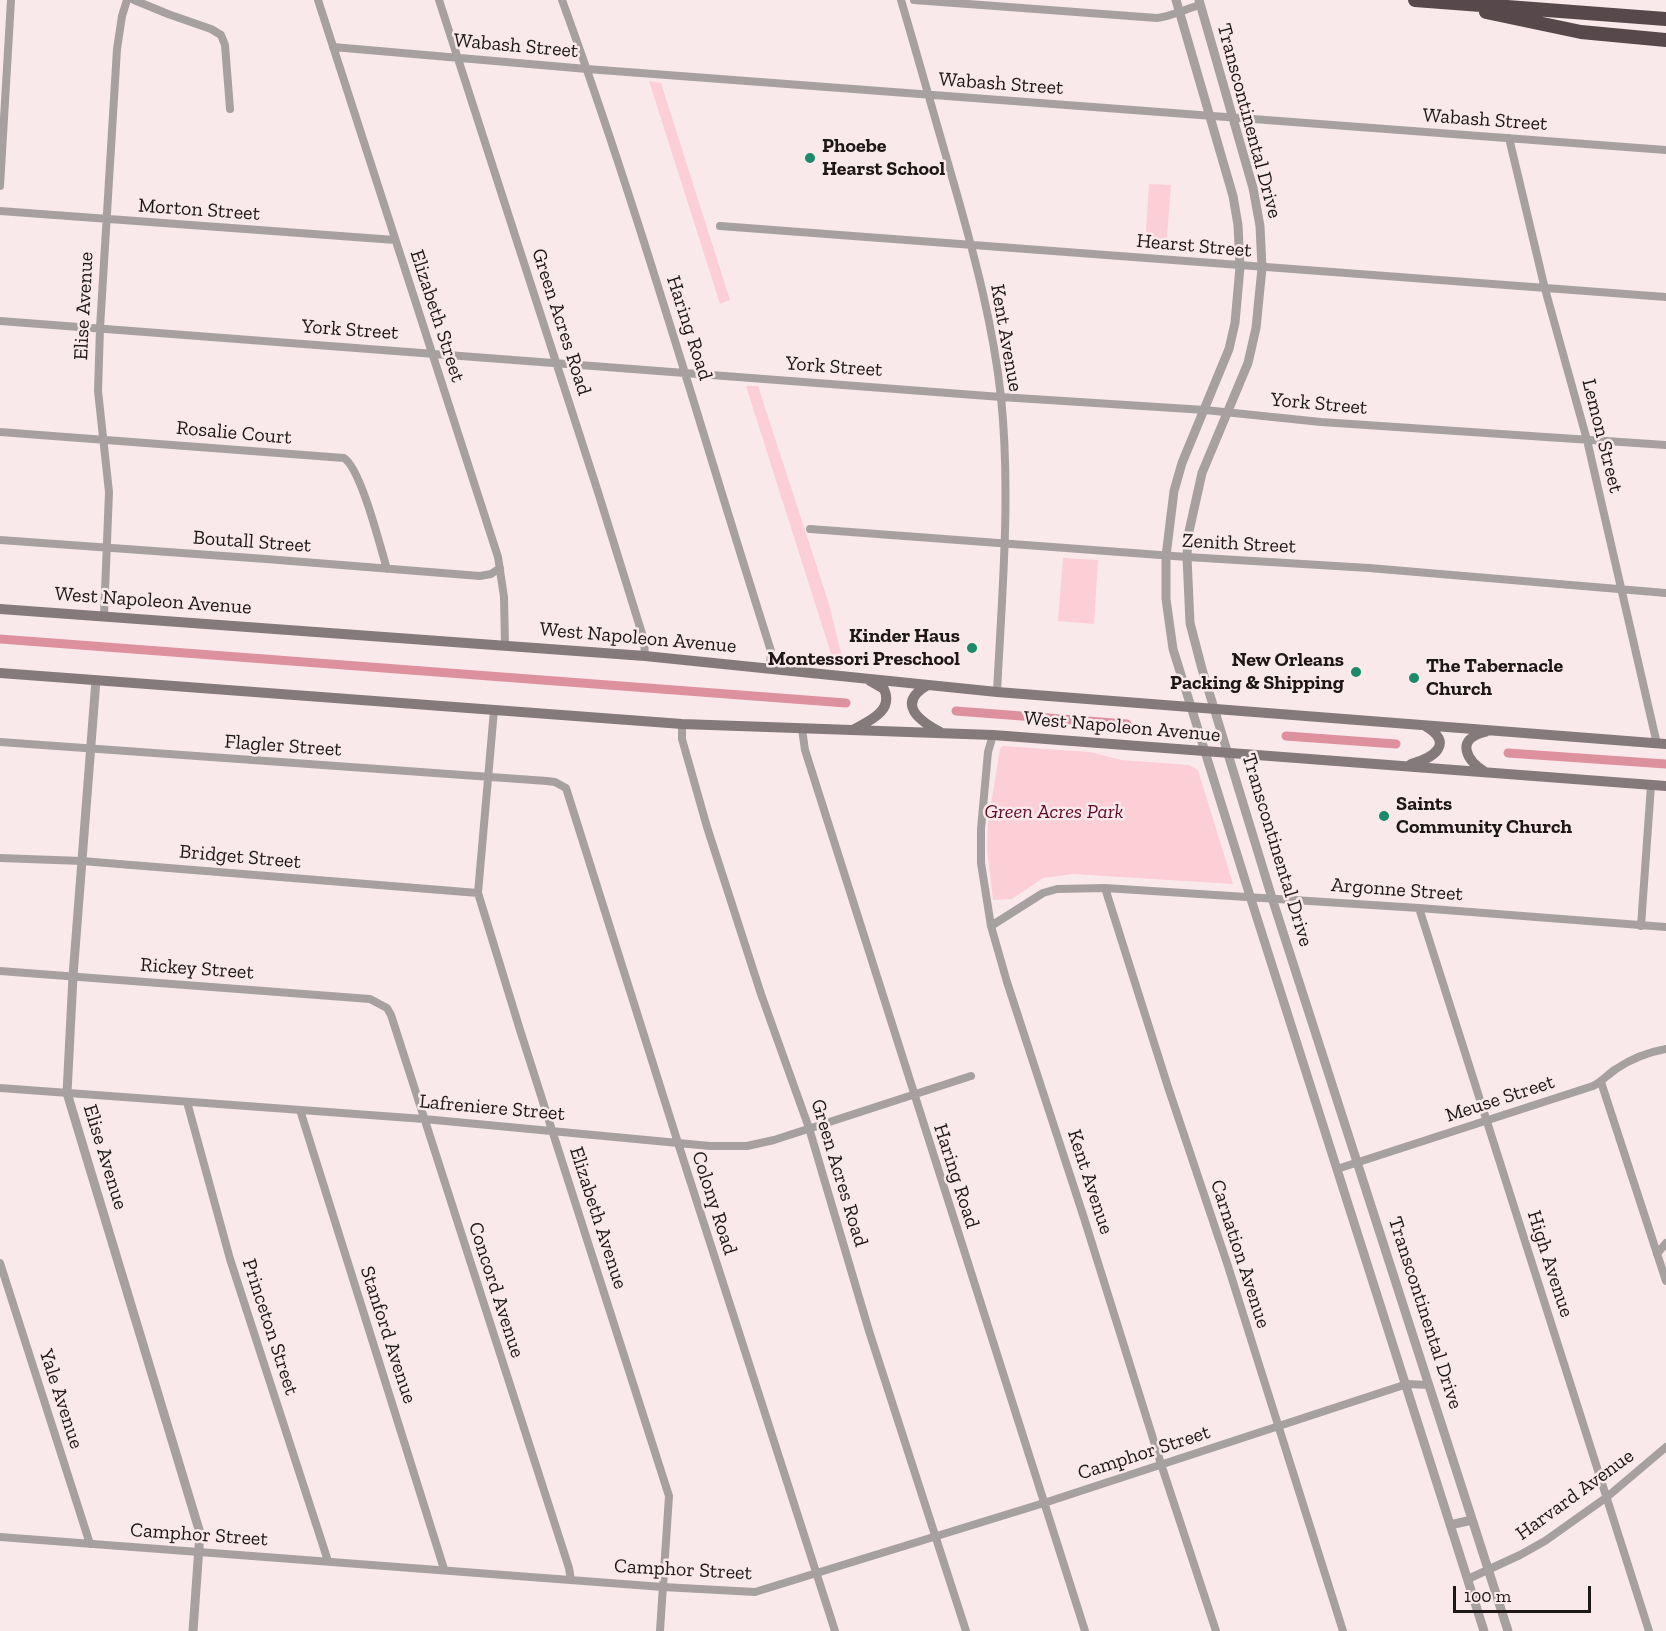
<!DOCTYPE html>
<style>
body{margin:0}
#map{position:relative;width:1666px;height:1631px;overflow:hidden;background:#fae9eb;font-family:"Zilla Slab",serif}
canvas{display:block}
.scale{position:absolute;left:1453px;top:1586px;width:138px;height:27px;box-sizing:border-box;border:3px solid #1d1718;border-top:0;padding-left:8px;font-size:18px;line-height:21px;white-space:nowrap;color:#1d1718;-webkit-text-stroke:4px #fae9eb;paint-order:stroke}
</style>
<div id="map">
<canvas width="1666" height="1631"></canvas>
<div class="scale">100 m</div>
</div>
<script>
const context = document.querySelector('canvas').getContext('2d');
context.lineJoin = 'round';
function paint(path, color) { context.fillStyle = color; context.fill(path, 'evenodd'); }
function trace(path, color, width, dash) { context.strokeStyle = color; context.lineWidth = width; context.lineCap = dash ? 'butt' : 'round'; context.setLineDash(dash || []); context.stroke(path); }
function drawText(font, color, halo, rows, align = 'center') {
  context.font = font + ' "Zilla Slab",serif'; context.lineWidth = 5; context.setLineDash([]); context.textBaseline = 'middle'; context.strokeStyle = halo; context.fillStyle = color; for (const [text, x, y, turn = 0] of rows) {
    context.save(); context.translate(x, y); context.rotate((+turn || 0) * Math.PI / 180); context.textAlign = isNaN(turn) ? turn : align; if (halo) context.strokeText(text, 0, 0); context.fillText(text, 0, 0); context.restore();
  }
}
const green = new Path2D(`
 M649,81L661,83L730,300L720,304Z
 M1149,184L1171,185L1166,248L1145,247Z
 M746,386H758L829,604L843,661L833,660Z
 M1063,558L1098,560L1094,624L1058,621Z
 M1003,746L1090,752L1121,760L1189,765L1198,770L1233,884L1073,874L1043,878L1012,899L993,900L987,848L988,822L1000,749Z`);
const canal = new Path2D(`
 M0,639L846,703
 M956,711L1127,724
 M1286,736L1396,744
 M1508,753L1666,764`);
const minor = new Path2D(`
 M134,0L168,14L211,29L221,35L225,45L230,109
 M318,0L498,557L504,597L505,645
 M439,0L598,492L644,640L645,656
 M562,0C640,214 702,434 771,651L770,669
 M901,0C919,61 936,122 954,184C974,254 993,324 1001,397C1011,495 1002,594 997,692
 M914,0L1157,18C1172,16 1185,9 1200,5
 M333,47L587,69L1666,150
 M1509,138L1545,289L1587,440L1657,744
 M0,186L11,0
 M0,211L395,240
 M720,226L1666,297
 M0,321L1001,397L1205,410L1321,422L1666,445
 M0,432L344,458C361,469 380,546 387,569
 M810,529L1187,557L1369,568L1666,593
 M0,540L266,559L480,576L491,574L500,568
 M104,616L109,492L98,391L100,328L117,49L122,16L127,0
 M494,710L478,893L520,1030L669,1496L660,1631
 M682,724V739L707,827L761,994L809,1128L869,1331L966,1631
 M802,729L805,750L1085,1631
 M993,735L988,752L981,829V863L991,926L1007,982L1084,1218L1161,1464L1216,1631
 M0,742L547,781L555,782L566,788L678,1143L835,1631
 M0,858L82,861L478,893
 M1105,888L1168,1087L1227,1263L1343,1631
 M1419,908L1649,1631
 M991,926L1043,893L1057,889L1105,888L1419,908L1666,927
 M1641,926L1651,785
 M0,971L370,999L387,1008L391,1015L569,1568L571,1580
 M1601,1082L1666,1281
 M0,1088L424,1119L710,1146H747L774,1140L971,1076
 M187,1102L230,1259L328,1561
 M300,1110L444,1569
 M1337,1169L1593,1086C1602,1082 1608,1074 1616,1069C1631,1059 1649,1052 1666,1049
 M1657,1254L1666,1243
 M0,1263L90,1544
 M0,1537L663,1587L755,1592L1044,1503L1407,1384L1429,1385
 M1468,1579L1520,1555L1545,1541L1607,1497L1666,1447`);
const tertiary = new Path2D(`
 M1176,0L1233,196L1238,225L1240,267L1235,323L1229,349L1182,463L1174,491L1166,556V599L1173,649L1250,896L1484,1631
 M1199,0L1253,188L1260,226L1262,268L1256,328L1248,363L1202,473L1188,536L1187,557L1190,623L1202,669L1272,898L1508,1631
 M96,680L73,976L67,1093L200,1533L193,1631
 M1450,1525L1472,1520`);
const secondary = new Path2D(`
 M0,609L645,656L997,692L1666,744
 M0,673L682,724L993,735L1666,786
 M928,685C896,703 918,720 940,732
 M853,730C869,721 894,711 884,689L870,681
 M1485,732C1455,739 1466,760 1485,772
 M1411,764C1434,758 1455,743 1425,726`);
const motorway = new Path2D(`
 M1415,0L1666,19
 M1486,12L1581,32L1666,40`);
const markers = [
 [810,158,6,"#198b6b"],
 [972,648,6,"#198b6b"],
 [1356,672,6,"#198b6b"],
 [1414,678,6,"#198b6b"],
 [1384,816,6,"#198b6b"]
];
const streetNames = [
 ["Wabash Street",516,46,5],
 ["Wabash Street",1001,84,4],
 ["Wabash Street",1485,120,4],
 ["Transcontinental Drive",1249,121,75],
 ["Morton Street",199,210,4],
 ["Hearst Street",1194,246,5],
 ["Elise Avenue",84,306,-87],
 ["Elizabeth Street",437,316,72],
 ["Green Acres Road",561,322,72],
 ["Haring Road",689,328,72],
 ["York Street",350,330,4],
 ["Kent Avenue",1006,338,80],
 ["York Street",834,367,4],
 ["York Street",1319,404,5],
 ["Rosalie Court",234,433,5],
 ["Lemon Street",1602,436,76],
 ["Boutall Street",252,542,4],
 ["Zenith Street",1239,544,3],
 ["West Napoleon Avenue",153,601,4],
 ["West Napoleon Avenue",638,638,5],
 ["West Napoleon Avenue",1122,727,5],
 ["Flagler Street",283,746,4],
 ["Transcontinental Drive",1277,850,73],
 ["Bridget Street",240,857,5],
 ["Argonne Street",1397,890,4],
 ["Rickey Street",197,969,4],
 ["Meuse Street",1500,1099,-18],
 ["Lafreniere Street",492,1108,5],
 ["Elise Avenue",105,1157,73],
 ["Green Acres Road",839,1173,73],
 ["Haring Road",956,1176,72],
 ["Kent Avenue",1090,1182,72],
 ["Colony Road",714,1203,72],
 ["Elizabeth Avenue",598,1218,72],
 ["Carnation Avenue",1240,1254,72],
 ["High Avenue",1550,1264,72],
 ["Concord Avenue",496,1290,72],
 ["Transcontinental Drive",1425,1313,72],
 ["Princeton Street",270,1327,72],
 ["Stanford Avenue",388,1335,72],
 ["Yale Avenue",61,1399,72],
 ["Camphor Street",1144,1453,-18],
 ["Harvard Avenue",1575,1495,-36],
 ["Camphor Street",199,1535,4],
 ["Camphor Street",683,1570,3]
];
const poiNames = [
 ["Phoebe",822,146],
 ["Hearst School",822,169],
 ["Kinder Haus",960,636,"right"],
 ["Montessori Preschool",960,659,"right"],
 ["New Orleans",1344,660,"right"],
 ["Packing & Shipping",1344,683,"right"],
 ["The Tabernacle",1426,666],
 ["Church",1426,689],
 ["Saints",1396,804],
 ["Community Church",1396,827]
];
const parkNames = [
 ["Green Acres Park",1054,812]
];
paint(green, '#fcced5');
trace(canal, '#dd919f', 9);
trace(minor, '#a7a0a1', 8);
trace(tertiary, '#a7a0a1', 9);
trace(secondary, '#847a7b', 10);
trace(motorway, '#57494b', 14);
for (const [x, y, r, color] of markers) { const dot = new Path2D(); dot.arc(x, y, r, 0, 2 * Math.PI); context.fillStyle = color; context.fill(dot); trace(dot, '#fae9eb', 2); }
drawText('20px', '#1d1718', '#fae9eb', streetNames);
drawText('bold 20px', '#1d1718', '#fae9eb', poiNames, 'left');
drawText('italic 20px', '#630628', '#fae9eb', parkNames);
</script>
